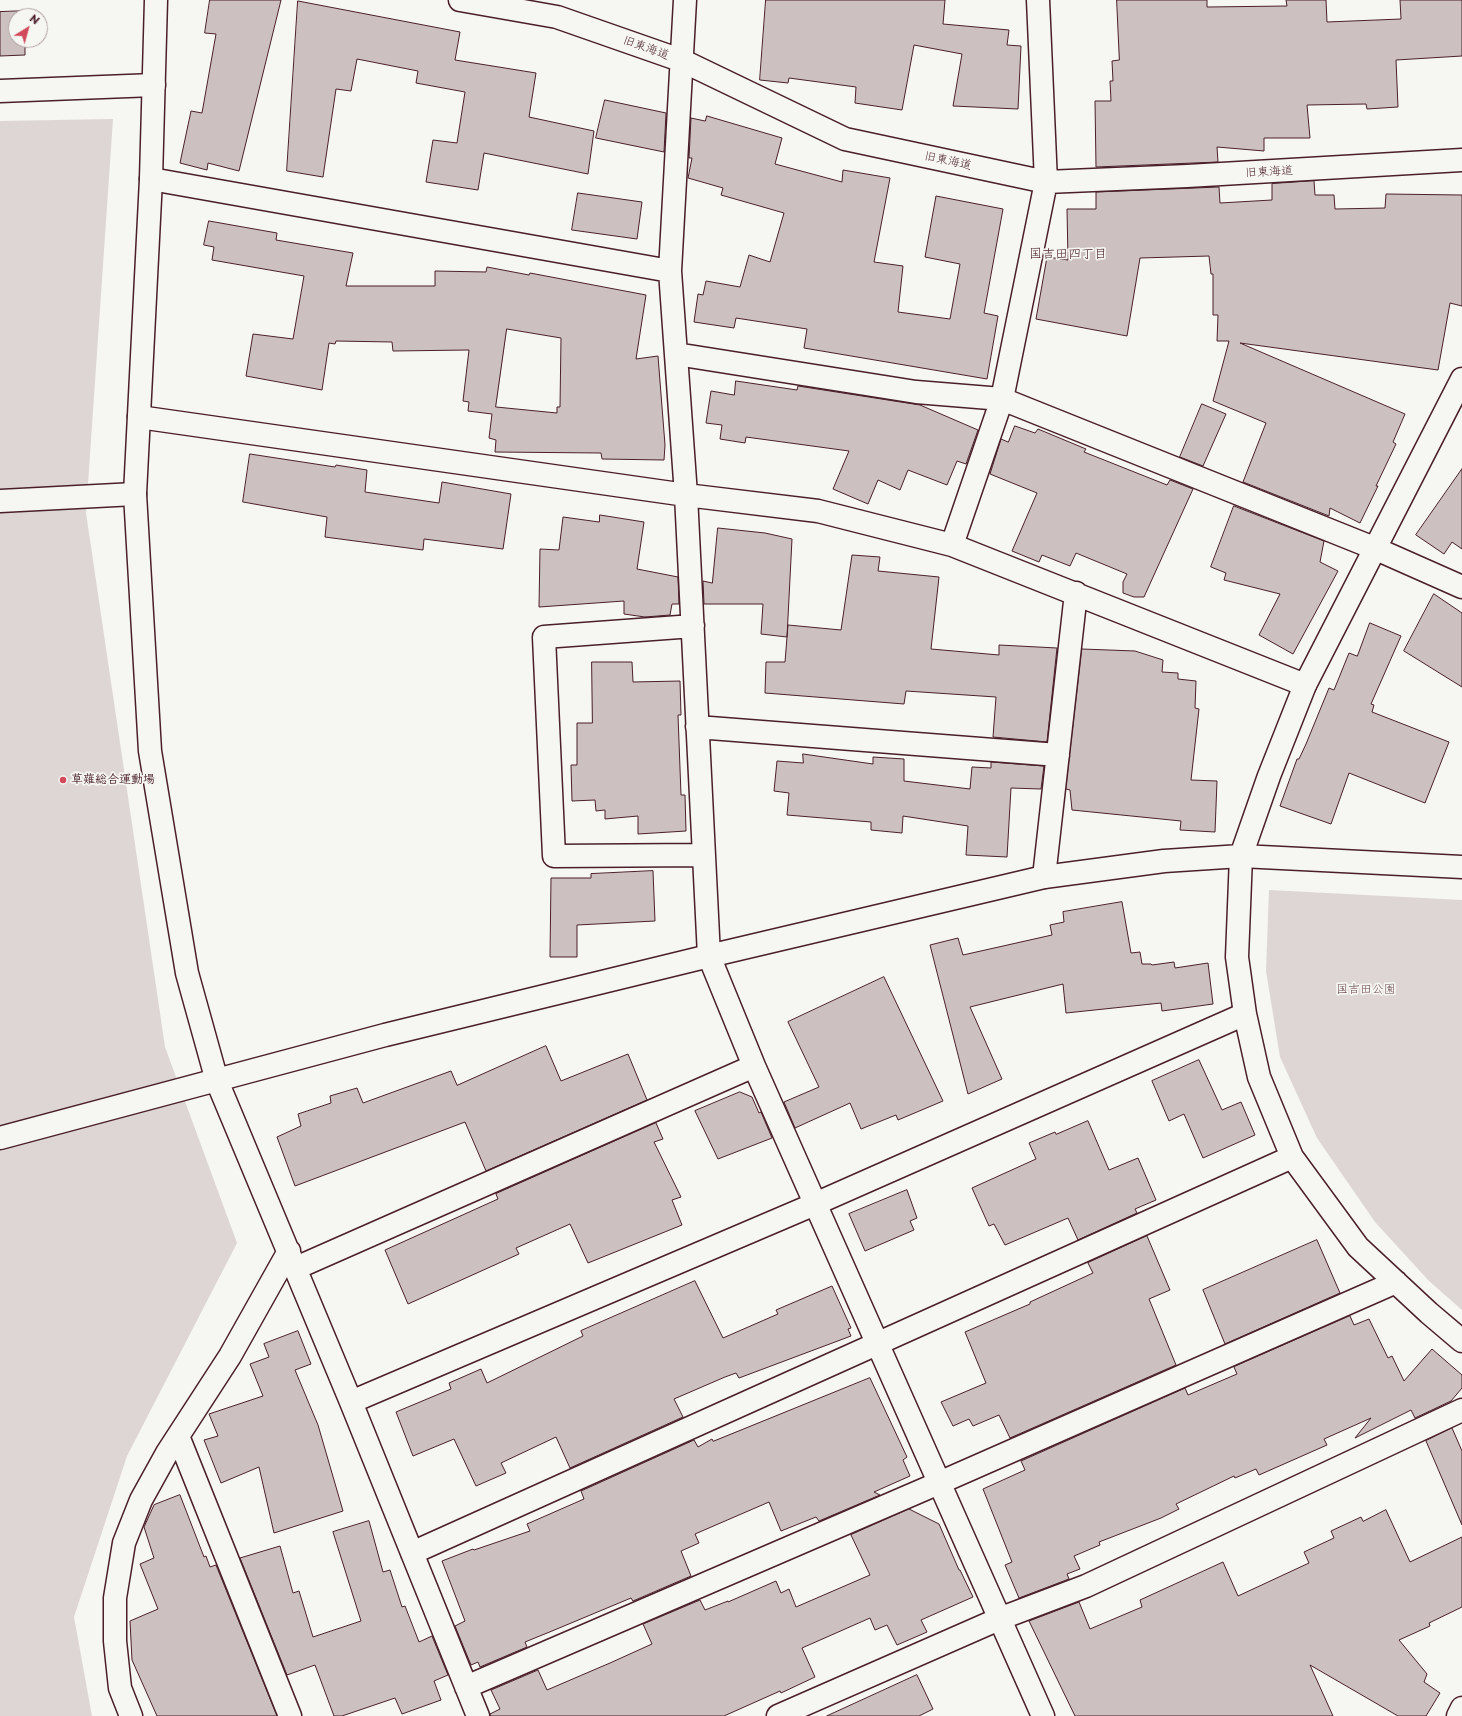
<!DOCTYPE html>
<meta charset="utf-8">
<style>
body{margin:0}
#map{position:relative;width:1462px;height:1716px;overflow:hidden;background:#f6f6f2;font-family:"Playpen Sans",sans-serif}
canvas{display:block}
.north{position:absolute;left:8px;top:8px;width:40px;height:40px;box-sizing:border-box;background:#f6f6f2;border:1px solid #b1a0a2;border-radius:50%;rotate:37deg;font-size:11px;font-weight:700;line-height:16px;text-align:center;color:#4a1f2b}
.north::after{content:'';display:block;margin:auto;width:14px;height:18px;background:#d1495b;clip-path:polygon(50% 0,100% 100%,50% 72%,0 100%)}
</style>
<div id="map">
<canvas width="1462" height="1716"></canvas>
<div class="north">N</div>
</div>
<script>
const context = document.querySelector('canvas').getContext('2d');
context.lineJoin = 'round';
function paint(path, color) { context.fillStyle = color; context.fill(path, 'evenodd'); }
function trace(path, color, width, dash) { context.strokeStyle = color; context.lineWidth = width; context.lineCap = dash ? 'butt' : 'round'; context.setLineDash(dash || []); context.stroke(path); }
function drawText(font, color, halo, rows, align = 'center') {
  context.font = font + ' "Playpen Sans","Klee One",sans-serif'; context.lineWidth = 3.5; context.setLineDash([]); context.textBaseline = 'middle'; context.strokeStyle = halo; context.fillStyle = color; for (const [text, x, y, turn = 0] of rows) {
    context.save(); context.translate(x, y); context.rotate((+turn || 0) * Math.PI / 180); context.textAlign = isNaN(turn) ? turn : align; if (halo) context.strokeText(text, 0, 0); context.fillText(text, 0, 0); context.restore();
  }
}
const green = new Path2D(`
 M113,119L86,513L165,1047L237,1243L127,1456L74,1617L92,1716H0V121Z
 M1269,890L1462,900V1310L1429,1281L1375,1222L1317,1138L1280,1057L1266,971Z`);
const building = new Path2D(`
 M210,0H281L239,171L208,163L207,170L180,163L191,111L202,113L216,34L205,33Z
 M766,0H945L943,24L1009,30L1007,45L1021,46L1018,109L953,106L962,54L914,45L902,110L855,103L856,87L789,78L788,83L760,80Z
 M1117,0H1207V7L1287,6L1286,0H1326L1327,22L1401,19L1400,0H1462V56L1396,60L1398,107L1367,109L1366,104L1307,105L1310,138H1264V151L1217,147L1218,162L1096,167L1095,101H1111L1110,81H1113L1112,61L1119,60Z
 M298,1L460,32L455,60L536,73L529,117L594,131L588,174L484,153L478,190L426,182L433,140L457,143L465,92L416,83L418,71L357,59L351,91L336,89L323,177L287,171Z
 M26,11V16H16V40H25V55L0,56V12Z
 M605,100L666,113L664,152L596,138Z
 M707,116L782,138L775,164L842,182L843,170L890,178L874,262L903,266L898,312L950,319L960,264L925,257L936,196L1003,209L984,313L998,316L987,379L804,348L807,329L736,318L734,328L694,322L698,294L703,295L706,281L740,287L749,255L770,262L784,213L721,195L723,188L688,178L692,158H689L691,118L705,121Z
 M1314,181L1315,195H1334L1335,209L1385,208L1386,194L1462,195V306L1450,303L1438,370L1240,343L1405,414L1393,442L1396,444L1376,486H1378L1360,523L1330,508L1329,516L1243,482L1266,423L1213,401L1229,341H1217L1218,315H1213V274H1211L1209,256L1140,258L1127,336L1036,319L1047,257L1068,260L1067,209H1096V192L1219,187L1220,203L1272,200V184Z
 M578,193L642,202L637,239L572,230Z
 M209,221L277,233L276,240L353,253L346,286H435V271L486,272L487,267L529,275L530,273L646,295L636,359L658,356L665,445L664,460L602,459L601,453L495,452L496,440L489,438L492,414L468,411L469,402L463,401L469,350L393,351L392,342L336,341L335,344L329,343L322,390L246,376L253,334L293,339L304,276L212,260L214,247L204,245ZM507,329L561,338L560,407H557V413L496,407Z
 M736,381L797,390L798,386L920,405L978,430L966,464L957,461L947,485L908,470L900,490L878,480L868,504L833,489L849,451L746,437L745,443L720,439L722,425L706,423L711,391L734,395Z
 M1202,404L1226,414L1203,466L1180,457Z
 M1015,426L1035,433L1038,429L1086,449L1084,452L1167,485L1170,480L1193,489L1144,597H1134L1123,593V582L1127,574L1076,553L1070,566L1042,555L1039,562L1012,551L1037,493L990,474L1001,439L1008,442Z
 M250,454L335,467L336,465L367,470L365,492L439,503L442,482L511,494L503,549L424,539L423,550L325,537L327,517L243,502Z
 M1462,469V549L1452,542L1444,554L1416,535Z
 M1234,506L1324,541L1320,562L1338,571L1293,654L1259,635L1280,594L1224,580L1226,573L1211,567Z
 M600,515L644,522L637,569L678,577L679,604H672L670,615L645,617L624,614V601L539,607L540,549L559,550L563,517L599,522Z
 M718,528L765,533L792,539L787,637L788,625L841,630L852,555L880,557L878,571L939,577L931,649L999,655V645L1057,648L1047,742L993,737L996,697L906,691L904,704L765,693L766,662H785L787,637L761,634L763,604H704L703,581L712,583Z
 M1434,594L1462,613V687L1404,651Z
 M1370,623L1401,636L1371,704L1374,705L1372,712L1449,742L1425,803L1349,773L1331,824L1280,806L1297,759H1299L1306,744L1329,688L1334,690L1349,653L1357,656Z
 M1082,649L1135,651L1163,660L1162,672L1178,673V679L1196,681L1195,708L1199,709L1191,780L1217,781L1215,832L1180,830L1181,821L1072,810L1070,790L1066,789Z
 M592,662H632L633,682L680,681L681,715H678L681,795H685L686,831L638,834V816L605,819V810L596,811L595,800L572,801L571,765H577V723H592Z
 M803,754L873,764V757L904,759V781L970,789L972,767L991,768V762L1044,766L1041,789L1011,788L1007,857L966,855L968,826L903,816L902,833L871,830V822L787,815L789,793L774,791L777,761L803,763Z
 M653,871L655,921L577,925V957H550L551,878H591V874Z
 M1122,902L1131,953L1140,952L1142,964H1151L1152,965L1174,962L1175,968L1208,963L1213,1004L1162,1011L1161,1003L1066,1013L1063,984L970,1007L1002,1079L968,1094L930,945L958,938L963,955L1052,935L1050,925L1064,922L1063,912Z
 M884,977L943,1101L898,1120L896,1115L861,1129L850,1103L795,1128L784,1102L819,1087L788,1022Z
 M546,1046L561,1081L628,1054L647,1100L486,1171L465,1122L295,1186L277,1137L301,1126L298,1114L331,1103L330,1096L357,1088L363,1103L451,1071L457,1085Z
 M1199,1060L1222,1110L1241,1102L1255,1135L1203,1158L1184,1114L1169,1121L1152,1081Z
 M740,1092L752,1097L759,1113L761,1112L772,1138L718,1159L695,1111Z
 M1088,1121L1109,1170L1138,1158L1156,1200L1135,1209L1137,1213L1078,1240L1068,1218L1005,1245L994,1224L989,1226L972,1188L1036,1159L1029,1143L1055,1132L1056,1134Z
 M656,1123L663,1139L654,1142L681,1197L672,1200L682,1225L588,1263L570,1224L516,1248L519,1254L408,1304L385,1250L498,1199L496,1194Z
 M907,1190L917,1218L910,1221L914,1230L865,1251L849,1214Z
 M1147,1236L1170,1290L1149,1299L1176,1365L1010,1438L999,1415L973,1426L969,1419L953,1426L941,1402L986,1383L965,1332L1030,1304V1302L1093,1273L1088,1263Z
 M1317,1240L1340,1293L1225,1344L1203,1290Z
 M695,1281L723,1338L778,1314L776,1310L832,1286L851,1328L848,1329L851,1336L739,1378L736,1373L725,1377L674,1399L683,1417L570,1468L556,1437L501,1463L506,1473L476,1486L454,1439L413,1456L396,1412L451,1389L449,1383L481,1369L487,1383L583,1336L581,1331Z
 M1350,1316L1354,1325L1369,1319L1388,1358L1392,1356L1404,1381L1432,1349L1462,1375V1388L1451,1401L1415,1418L1411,1410L1355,1438L1371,1418L1324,1439L1327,1445L1259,1475L1256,1469L1235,1478L1234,1476L1176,1504L1179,1509L1161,1518L1099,1542L1100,1545L1074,1556L1080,1569L1067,1574L1069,1579L1019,1598L1005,1565L1012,1562L983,1489L1025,1470L1021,1461L1185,1388L1188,1395L1237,1374L1234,1367Z
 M298,1331L311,1364L295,1370L318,1425L343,1511L274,1533L259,1467L221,1483L204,1440L218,1436L209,1414L263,1396L250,1364L269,1357L264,1344Z
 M870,1378L907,1457L903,1460L910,1476L874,1492L880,1495L819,1521L816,1517L781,1531L769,1502L695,1534L699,1543L681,1551L691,1576L633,1601L631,1598L552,1631L525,1642L527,1647L480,1667L478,1662L471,1665L455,1626L465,1621L442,1561L473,1549L474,1550L530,1531L527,1524L584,1499L581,1491L694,1440L698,1447L712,1439L713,1441Z
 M1452,1428L1462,1451V1525L1426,1441Z
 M180,1495L204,1557L206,1556L210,1567L216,1565L277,1716H157L132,1660L130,1621L158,1609L140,1564L154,1558L144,1527L154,1505Z
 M909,1509L939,1524L959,1570H960L973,1597L921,1620L927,1632L897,1645L887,1625L875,1630L870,1618L802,1648L815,1677L781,1693L780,1691L724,1716H490V1714L500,1709L491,1690L538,1670L547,1690L610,1663L652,1644L643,1624L700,1600L705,1610L728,1601V1602L776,1581L781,1593L789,1589L796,1607L870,1575L851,1535Z
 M1386,1510L1410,1562L1462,1537V1607L1429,1623L1430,1626L1399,1640L1427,1674L1424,1682L1440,1693L1426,1716H1398L1310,1665L1333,1716H1075L1029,1621L1079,1602L1090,1629L1142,1607L1140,1600L1223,1562L1238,1596L1309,1563L1304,1552L1334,1538L1331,1531L1361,1517L1363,1521Z
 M369,1521L383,1572L390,1570L402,1607L405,1606L419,1642L432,1636L448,1675L434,1681L441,1700L402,1714L395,1698L342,1716H334L315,1665L287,1675L240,1558L280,1546L293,1593L299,1591L313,1637L361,1621L333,1532Z
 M917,1675L933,1709L919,1716H827Z`);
const pedestrian = new Path2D(`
 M0,501L135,494`);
const minor = new Path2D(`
 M460,0L557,17L683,61L845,139L1046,182L1187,176L1462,160
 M685,0L670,271L686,495L709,956L754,1066L1043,1716
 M0,91L154,85
 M151,179L670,271
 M676,354L916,392L1002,399L1374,548L1462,587
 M139,417L686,495L818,511L952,545L1305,685
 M952,545L1002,399L1046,182L1038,0
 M693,626L544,637L554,856L704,855
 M697,727L1058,755
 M1241,856L1237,957L1245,1014L1259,1077L1292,1157L1358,1247L1429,1313L1462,1341
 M1044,877L1076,593
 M217,1081L351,1402L478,1716
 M296,1268L754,1066
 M351,1402L815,1204L1245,1014
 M178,1436L290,1716
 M412,1553L1292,1157
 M466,1687L939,1483L1396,1282
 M131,1716L120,1688L115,1641V1598L124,1543L141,1500L167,1453L230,1356L289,1251
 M778,1716L999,1619L1086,1586L1462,1410
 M1458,1716L1462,1708`);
const tertiary = new Path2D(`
 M156,0L151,179L135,494L150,751L187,973L217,1081
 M1241,856L1269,776L1305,685L1462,379
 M0,1138L385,1035L709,956L1044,877L1164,861L1241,856L1462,867`);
const markers = [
 [63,780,4,"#d1495b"]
];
const streetNames = [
 ["旧東海道",646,48,20],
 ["旧東海道",948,161,12],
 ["旧東海道",1269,172,-3]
];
const poiNames = [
 ["草薙総合運動場",71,780]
];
const parkNames = [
 ["国吉田公園",1366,990]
];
const neighbourhoodNames = [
 ["国吉田四丁目",1068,254]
];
paint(green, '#ddd6d5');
paint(building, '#ccc1c0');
trace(building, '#4a1f2b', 1);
trace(pedestrian, '#4a1f2b', 25);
trace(minor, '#4a1f2b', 25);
trace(tertiary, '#4a1f2b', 25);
trace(pedestrian, '#f6f6f2', 22);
trace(minor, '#f6f6f2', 22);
trace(tertiary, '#f6f6f2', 22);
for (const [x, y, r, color] of markers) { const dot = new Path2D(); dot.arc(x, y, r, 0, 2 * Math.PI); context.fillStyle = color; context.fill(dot); trace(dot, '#f6f6f2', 1.5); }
drawText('12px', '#4a1f2b', '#f6f6f2', streetNames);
drawText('bold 12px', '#4a1f2b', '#f6f6f2', poiNames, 'left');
drawText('12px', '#6f4d56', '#f6f6f2', parkNames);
drawText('13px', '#4a1f2b', '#f6f6f2', neighbourhoodNames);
</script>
